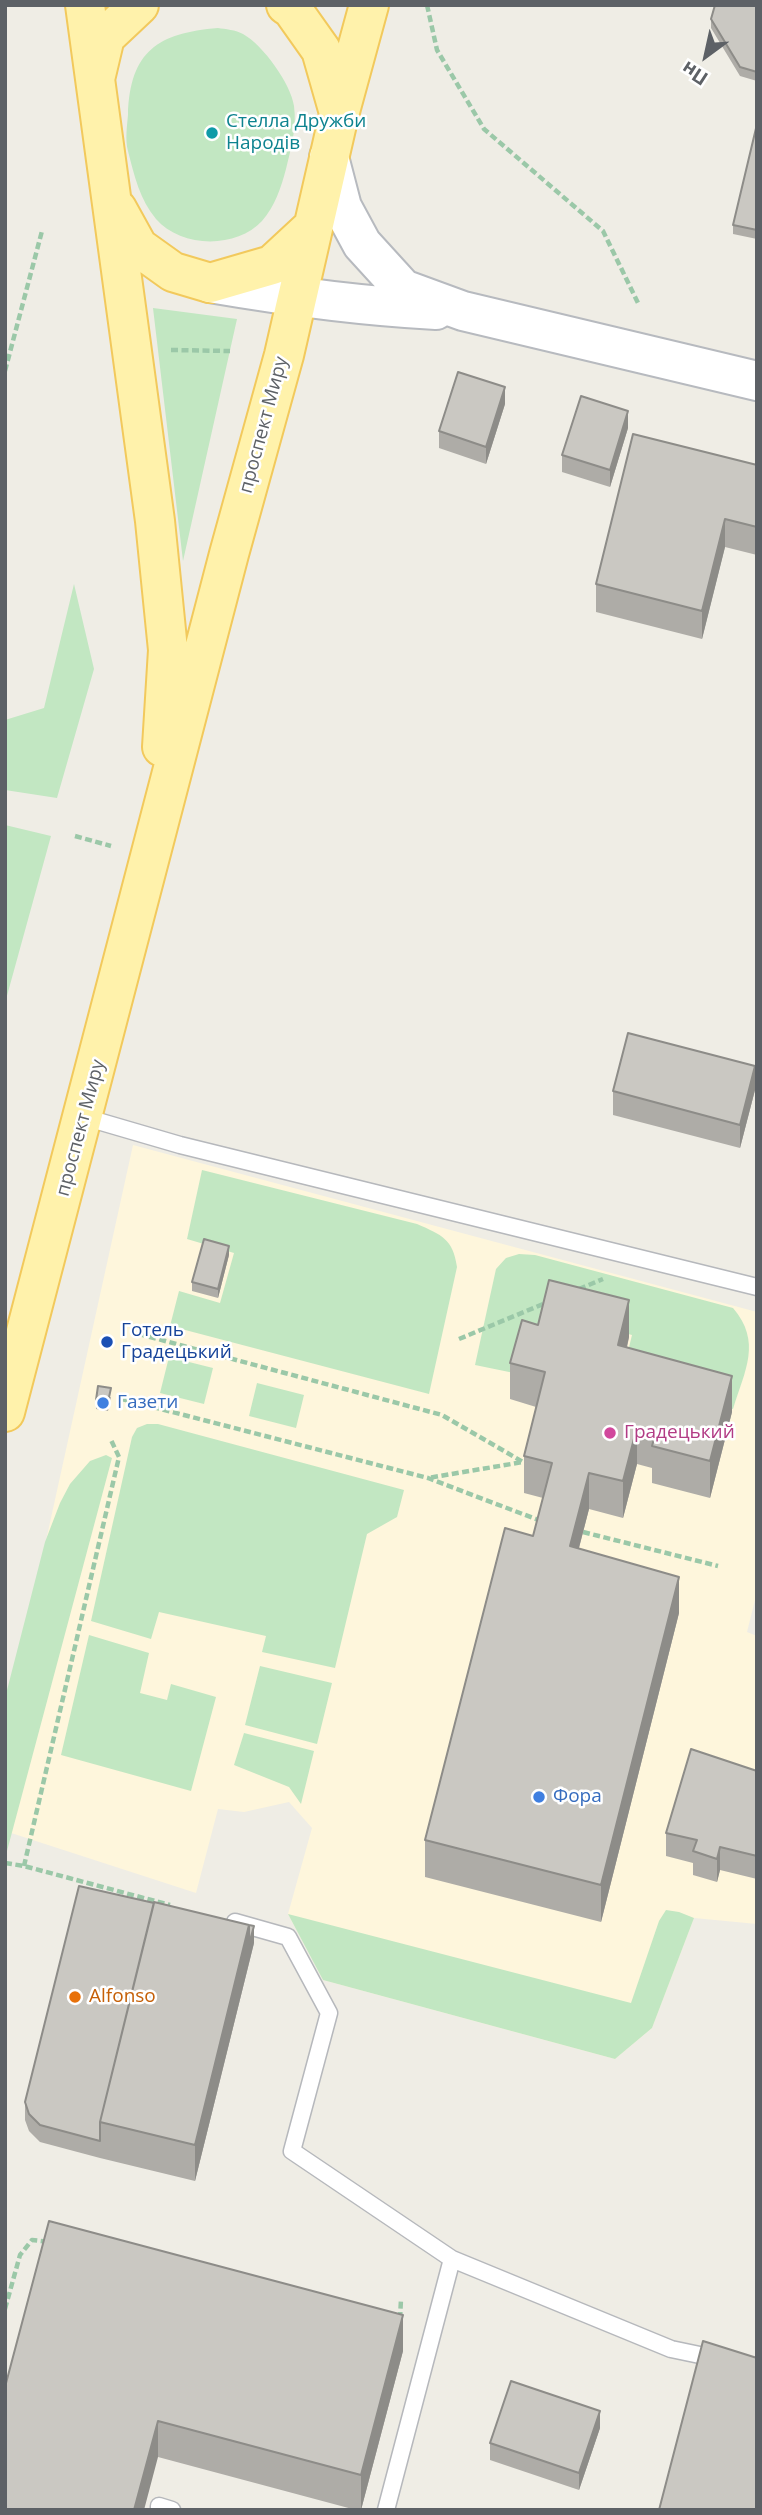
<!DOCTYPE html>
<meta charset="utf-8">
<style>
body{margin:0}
#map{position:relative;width:762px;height:2515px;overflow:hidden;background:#efede5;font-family:"Open Sans",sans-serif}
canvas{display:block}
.frame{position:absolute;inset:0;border:7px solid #5d6166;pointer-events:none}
.north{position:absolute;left:671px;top:21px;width:70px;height:70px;-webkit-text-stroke:5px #fff;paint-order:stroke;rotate:213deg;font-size:19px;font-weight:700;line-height:28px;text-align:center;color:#5d6166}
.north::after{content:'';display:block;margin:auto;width:24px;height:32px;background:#5d6166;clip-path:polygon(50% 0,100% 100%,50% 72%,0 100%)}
</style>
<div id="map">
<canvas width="762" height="2515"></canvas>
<div class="frame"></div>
<div class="north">Пн</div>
</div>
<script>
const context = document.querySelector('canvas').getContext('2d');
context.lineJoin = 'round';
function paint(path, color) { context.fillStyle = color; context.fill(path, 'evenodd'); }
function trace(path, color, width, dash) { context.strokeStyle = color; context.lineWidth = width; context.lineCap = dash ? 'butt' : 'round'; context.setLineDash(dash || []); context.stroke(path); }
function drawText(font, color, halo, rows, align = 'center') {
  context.font = font + ' "Open Sans",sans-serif'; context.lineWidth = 5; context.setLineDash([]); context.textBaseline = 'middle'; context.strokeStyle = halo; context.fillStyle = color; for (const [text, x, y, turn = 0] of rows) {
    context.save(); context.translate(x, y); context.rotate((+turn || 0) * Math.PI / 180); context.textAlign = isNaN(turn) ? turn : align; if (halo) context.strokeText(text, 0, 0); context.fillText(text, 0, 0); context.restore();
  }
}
const commercial = new Path2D(`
 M133,1145L757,1312V1592L747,1632L757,1636V1924L694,1918L652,2028L615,2059L323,1980L288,1914L312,1828L289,1802L244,1812L218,1809L196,1893L5,1831V1727Z`);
const green = new Path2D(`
 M218,28C225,29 236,30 243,34C263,45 291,84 294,106C297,128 291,148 286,169C281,188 275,206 262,221C236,249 181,248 156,219C140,200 134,175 128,151C125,140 127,126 128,115C130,51 158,33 218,28Z
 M153,308L237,319L183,561Z
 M74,584L94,669L57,798L5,790V720L44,708Z
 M5,825L51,836L5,1003Z
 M202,1170L417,1224C442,1235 453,1239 457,1267L429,1394L170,1326L179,1291L220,1303L234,1253L187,1239Z
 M519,1254L535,1255L733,1308C762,1342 745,1370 733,1409L621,1380L632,1335L548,1313L514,1373L475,1365L496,1269L506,1258Z
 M169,1357L213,1368L204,1404L160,1393Z
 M257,1383L304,1395L296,1428L249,1416Z
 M147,1424H158L404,1490L397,1517L367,1534L335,1668L262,1652L266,1636L159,1612L151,1639L91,1621L132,1437L137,1428Z
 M106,1455L112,1458L7,1851H5V1698L45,1542L60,1503L70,1484L90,1461Z
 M89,1635L149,1653L140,1693L167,1700L171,1684L216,1697L191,1791L61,1755Z
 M260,1666L332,1683L317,1744L245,1725Z
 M244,1733L314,1751L301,1804L289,1787L234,1765Z
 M666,1910L679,1912L694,1918L652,2028L615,2059L323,1980L288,1914L631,2003L659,1921Z`);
const path = new Path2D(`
 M427,5L437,50L484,129L603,231L639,305
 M171,350L230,351
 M5,371L42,231
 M75,836L111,846
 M579,1289L603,1279
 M139,1334L442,1415L523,1462L428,1478
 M459,1339L548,1302
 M122,1399L428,1478L541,1521
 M583,1532L718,1566
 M5,1863L24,1866L170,1905
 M24,1866L119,1457L111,1440
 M5,2309L20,2255L32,2240L50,2242
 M400,2319L401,2299`);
const service = new Path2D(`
 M84,1117L180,1145L757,1287
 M235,1922L288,1937L329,2013L292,2151L452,2259L671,2349L757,2367
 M159,2510V2506L172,2510
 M386,2510L452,2259`);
const secondary = new Path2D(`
 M329,157L342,207L362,244L403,289L463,311L757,381
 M210,283C286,296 360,306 436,310`);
const primary = new Path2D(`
 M85,5L155,521L168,650L162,747
 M286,5L292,9L321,50L339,113
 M96,75L105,37L139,5
 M117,209L138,247L173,272L210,283L272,265L313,227
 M5,1412L229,554L284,355L339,115L369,5`);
const wall = new Path2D(`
 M757,5V81L740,76L711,28V19Z
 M757,124V239L733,234V225Z
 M505,404L486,464L439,448V431Z
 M628,428L610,487L562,472V455Z
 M757,465V555L725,547L702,639L596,612V584Z
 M755,1090L740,1148L613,1115V1091Z
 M229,1255L218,1298L192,1291V1282Z
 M538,1325L629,1337L627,1348L732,1412L710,1498L652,1483V1468L637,1464L623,1518L589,1509L579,1548L679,1613L601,1922L425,1877V1840L533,1536L543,1498L524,1493V1456L536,1407L510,1399V1363Z
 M111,1397L108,1411L96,1409V1400Z
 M757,1771V1879L720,1870L717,1882L693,1875V1863L666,1856V1833Z
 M254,1943L195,2181L100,2158L40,2142L29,2131L25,2120V2102Z
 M403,2351L361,2510H356L158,2457L5,2387Z
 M600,2428L579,2490L490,2460V2443Z`);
const shadedWall = new Path2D(`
 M505,387V404L486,464V447Z
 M628,411V428L610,487V470Z
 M725,519V547L702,639V611Z
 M755,1066V1090L740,1148V1125Z
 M229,1246V1255L218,1298V1289Z
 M629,1300V1337L618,1382V1345Z
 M732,1376V1412L710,1498V1461Z
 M637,1427V1464L623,1518V1481Z
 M589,1473V1509L570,1582V1546Z
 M679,1577V1613L601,1922V1885Z
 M720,1847V1870L717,1882V1859Z
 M249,1925V1944L254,1926V1943L195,2181V2145Z
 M403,2315V2351L361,2510V2475Z
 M600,2411V2428L579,2490V2473Z
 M158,2421V2457L144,2510H134Z`);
const building = new Path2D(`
 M715,5H757V72L740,67L711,19Z
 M757,124V230L733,225Z
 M458,372L505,387L486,447L439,431Z
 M581,396L628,411L610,470L562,455Z
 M633,434L757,465V527L725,519L702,611L596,584Z
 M628,1033L755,1066L740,1125L613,1091Z
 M204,1239L229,1246L218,1289L192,1282Z
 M549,1280L629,1300L618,1345L732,1376L710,1461L652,1446L656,1432L637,1427L623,1481L589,1473L570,1546L679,1577L601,1885L425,1840L505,1528L533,1536L552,1463L524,1456L545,1372L510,1363L522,1320L538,1325Z
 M98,1386L111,1388L108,1402L96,1400Z
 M691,1749L757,1771V1856L720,1847L717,1859L693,1851L697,1840L666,1833Z
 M79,1886L154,1903L100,2122V2141L40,2125L29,2114L25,2102Z
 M154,1902L249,1925L195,2145L100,2122Z
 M249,1925L254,1926L249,1944Z
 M49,2221L403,2315L361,2475L158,2421L134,2510H5V2387Z
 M703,2341L757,2358V2510H659Z
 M511,2381L600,2411L579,2473L490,2443Z`);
const markers = [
 [212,133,7,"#0f9aa8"],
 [107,1342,7,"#1a4fb4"],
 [103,1403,7,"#3f7fe0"],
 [610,1433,7,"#d1479c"],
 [539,1797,7,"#3f7fe0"],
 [75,1997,7,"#e8710a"]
];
const cultureNames = [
 ["Стелла Дружби",226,122],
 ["Народiв",226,144]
];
const streetNames = [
 ["проспект Миру",264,425,-75],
 ["проспект Миру",81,1128,-75]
];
const transitNames = [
 ["Готель",121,1331],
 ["Градецький",121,1353]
];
const shopNames = [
 ["Газети",117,1403],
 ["Фора",553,1797]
];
const hotelNames = [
 ["Градецький",624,1433]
];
const foodNames = [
 ["Alfonso",89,1997]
];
paint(commercial, '#fef6dc');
paint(green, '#c2e7c2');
trace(service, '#b6b8bc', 19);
trace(secondary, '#b7babf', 42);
trace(primary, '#f2c95c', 42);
trace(path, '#9bc8a8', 4.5, [7, 3.5]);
trace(service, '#fff', 16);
trace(secondary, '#fff', 38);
trace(primary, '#fff2ab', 38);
paint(wall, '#aeaca7');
paint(shadedWall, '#8d8c88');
paint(building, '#cac8c2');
trace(building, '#8d8c88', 2);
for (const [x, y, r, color] of markers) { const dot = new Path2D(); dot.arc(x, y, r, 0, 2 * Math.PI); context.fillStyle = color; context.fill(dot); trace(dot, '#fff', 2.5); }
drawText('19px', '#0d838f', '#fff', cultureNames, 'left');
drawText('19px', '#5d6166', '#fff', streetNames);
drawText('19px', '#164399', '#fff', transitNames, 'left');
drawText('19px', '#366cbe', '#fff', shopNames, 'left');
drawText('19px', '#b23c85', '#fff', hotelNames, 'left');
drawText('19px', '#c56008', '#fff', foodNames, 'left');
</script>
